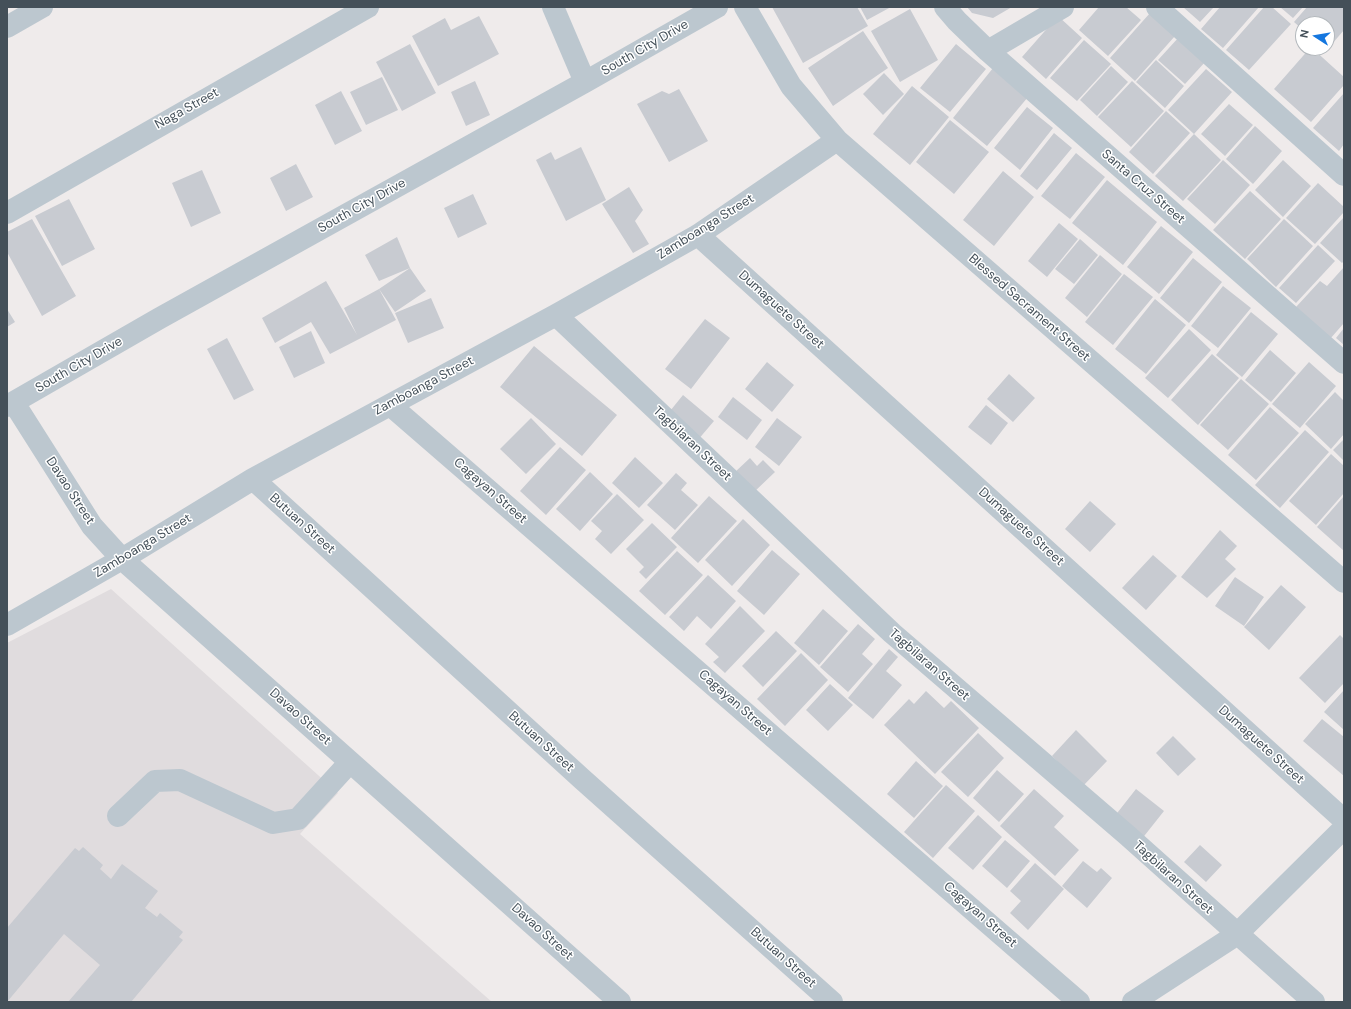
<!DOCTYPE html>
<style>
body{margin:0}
#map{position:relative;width:1351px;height:1009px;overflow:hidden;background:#efebeb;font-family:"DM Sans",sans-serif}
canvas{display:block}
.frame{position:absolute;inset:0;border:8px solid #445059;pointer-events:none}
.north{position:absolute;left:1295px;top:16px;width:40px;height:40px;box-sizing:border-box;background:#fff;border:1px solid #b4b9bd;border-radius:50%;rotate:282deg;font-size:11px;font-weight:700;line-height:16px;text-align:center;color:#445059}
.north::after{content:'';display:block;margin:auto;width:14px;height:18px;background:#1577df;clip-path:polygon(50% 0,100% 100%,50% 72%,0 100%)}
</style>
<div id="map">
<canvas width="1351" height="1009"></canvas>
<div class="frame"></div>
<div class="north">N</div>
</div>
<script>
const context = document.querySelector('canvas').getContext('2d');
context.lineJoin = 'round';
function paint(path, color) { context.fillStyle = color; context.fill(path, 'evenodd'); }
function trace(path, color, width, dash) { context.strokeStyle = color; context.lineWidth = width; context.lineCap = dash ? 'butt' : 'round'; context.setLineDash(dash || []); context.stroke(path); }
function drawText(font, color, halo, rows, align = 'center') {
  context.font = font + ' "DM Sans",sans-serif'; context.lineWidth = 3; context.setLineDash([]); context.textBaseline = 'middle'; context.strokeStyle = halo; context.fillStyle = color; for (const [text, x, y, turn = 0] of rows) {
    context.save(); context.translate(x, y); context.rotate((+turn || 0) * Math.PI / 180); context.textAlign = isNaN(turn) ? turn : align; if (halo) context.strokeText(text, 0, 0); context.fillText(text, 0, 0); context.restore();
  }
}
const education = new Path2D(`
 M111,589L338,793L300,834L492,1002H7V643Z`);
const building = new Path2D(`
 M772,7H857L868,26L803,63Z
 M860,7H891L867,20Z
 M967,7H1012L993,18L972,13Z
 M1099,7H1126L1141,20L1108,56L1079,30Z
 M1183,7H1214L1200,22Z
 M1220,7H1259L1223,48L1201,29Z
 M1264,7H1272L1291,24L1249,70L1226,50Z
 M1280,7H1303L1293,18Z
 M1307,7H1344V30L1326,51L1323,48H1327V24H1303V30L1294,22Z
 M910,9L938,60L900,82L871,31Z
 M1150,13L1175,36L1135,81L1110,58Z
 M479,16L499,54L438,86L412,36L445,18L451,30Z
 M1058,16L1082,38L1046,79L1022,57Z
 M863,31L888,68L833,106L808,68Z
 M1179,37L1206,61L1185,84L1158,60Z
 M1084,40L1111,64L1077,101L1050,78Z
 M410,44L436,93L402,111L376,62Z
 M956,44L986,69L950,112L920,88Z
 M1310,48H1312L1344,77V85L1311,122L1274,89Z
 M1156,60L1184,86L1165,108L1136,82Z
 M1111,66L1128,82L1097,116L1080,100Z
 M993,68L1028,97L987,146L953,118Z
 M1206,69L1232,92L1194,134L1168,110Z
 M884,73L904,94L883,115L863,94Z
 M382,77L398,110L366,125L350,92Z
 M475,81L490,115L466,126L451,92Z
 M1132,81L1164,111L1131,147L1098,117Z
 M912,86L949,117L910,165L873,134Z
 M679,89L708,141L669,162L637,104L662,91L669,94Z
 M341,91L362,131L335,145L315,105Z
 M1344,93V144L1339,151L1313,128Z
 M1229,104L1253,125L1225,156L1201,134Z
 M1027,107L1053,128L1020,170L994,148Z
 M1166,111L1190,133L1153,174L1129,152Z
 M950,120L989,152L954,194L916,162Z
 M1255,126L1282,151L1253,184L1226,159Z
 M1054,133L1072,148L1037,190L1020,176Z
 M1194,134L1221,160L1183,201L1155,176Z
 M581,147L606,200L566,221L536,160L551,152L555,160Z
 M1076,153L1105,177L1070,219L1041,196Z
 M1223,160L1250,185L1215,224L1187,199Z
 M1283,160L1311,186L1283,217L1255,190Z
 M296,164L313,197L286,211L270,178Z
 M202,170L221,213L191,227L172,183Z
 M1003,171L1034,197L994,246L963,220Z
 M1107,180L1157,222L1123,265L1072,223Z
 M1318,183L1344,207V212L1315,244L1286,218Z
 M629,187L643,210L635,221L649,244L633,253L602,204Z
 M1250,191L1281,219L1245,259L1213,230Z
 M473,194L487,224L458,238L444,208Z
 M69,199L95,249L62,266L35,216Z
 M1344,217V261L1342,263L1320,243Z
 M32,219L76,296L42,316L7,252V232Z
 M1284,219L1313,246L1276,287L1247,259Z
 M1059,223L1078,239L1047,277L1028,261Z
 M1161,226L1193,252L1159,294L1127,267Z
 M397,237L410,268L426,291L395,312L379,289L396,320L330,354L311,322L275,343L262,318L326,281L357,335L344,308L379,289L410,268L379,281L365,255Z
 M1080,239L1098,255L1074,284L1055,269Z
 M1318,245L1335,261L1296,303L1279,288Z
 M1100,255L1122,274L1087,317L1065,298Z
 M1193,258L1222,282L1189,323L1160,298Z
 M1344,267V323L1330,339L1296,307L1320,281L1327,286Z
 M1124,274L1153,297L1113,345L1085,322Z
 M1223,286L1251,308L1218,348L1191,326Z
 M431,298L444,328L408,343L395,313Z
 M1155,299L1186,325L1146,374L1115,349Z
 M7,309L15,322L7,327Z
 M1251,312L1278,334L1242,377L1216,355Z
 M705,319L730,338L691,389L665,369Z
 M1344,328V345L1336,338Z
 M1189,329L1211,350L1168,398L1145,378Z
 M311,331L325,363L294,378L279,347Z
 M227,338L254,390L234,400L207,349Z
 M534,346L617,415L582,456L500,387Z
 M1270,350L1296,373L1271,402L1245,380Z
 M1212,354L1239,378L1198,425L1171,400Z
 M767,362L794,385L772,412L745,389Z
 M1309,362L1336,386L1300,428L1272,404Z
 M1009,374L1035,398L1013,422L987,399Z
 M1241,379L1269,404L1228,450L1200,425Z
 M1335,392L1344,401V434L1331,449L1305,424Z
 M683,395L714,421L697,441L666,416Z
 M733,397L762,420L747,440L718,417Z
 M986,405L1008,423L991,445L968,427Z
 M1270,407L1299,433L1256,480L1228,455Z
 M531,418L556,444L526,474L500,449Z
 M777,418L802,437L779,466L755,447Z
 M1305,430L1329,452L1280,508L1255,485Z
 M1344,439V461L1333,450Z
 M560,447L586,470L546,515L520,491Z
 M1331,454L1344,466V493L1316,525L1289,501Z
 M635,457L663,483L639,508L612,483Z
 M750,458L757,466L763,460L775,472L753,493L734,473Z
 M590,472L613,494L580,531L556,509Z
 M676,473L687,483L681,490L698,505L675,530L647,505Z
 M617,494L644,520L611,554L595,539L602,531L591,521Z
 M709,496L737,521L698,563L671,538Z
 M1344,496V551L1317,527Z
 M1090,501L1116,524L1090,552L1065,529Z
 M743,519L770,545L732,586L705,560Z
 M652,523L677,547L646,579L639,572L644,567L626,549Z
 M1220,530L1237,546L1225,559L1236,569L1207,598L1181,577Z
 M772,550L800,574L764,615L737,591Z
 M677,551L703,575L665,615L639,591Z
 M1153,555L1177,576L1146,610L1122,588Z
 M708,575L736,601L711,629L697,616L684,631L669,617Z
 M1235,577L1264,597L1244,626L1215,606Z
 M1281,585L1306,607L1269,650L1244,627Z
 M740,606L765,631L725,673L713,662L719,657L705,644Z
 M823,609L848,631L819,665L794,643Z
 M858,624L875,639L862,654L873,664L848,692L820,667Z
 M776,631L797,651L763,687L742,666Z
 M1340,635L1344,639V683L1325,703L1299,678Z
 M889,649L898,657L886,671L902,685L873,719L848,698Z
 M801,653L828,680L785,726L757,699Z
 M830,684L853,705L828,731L806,710Z
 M1344,690V730L1324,712Z
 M926,691L944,708L951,701L979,728L935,774L884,725L909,699L914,704Z
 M1322,719L1344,737V776L1303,741Z
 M1076,730L1107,761L1083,786L1052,756Z
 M978,733L1004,758L968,797L941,772Z
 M1173,736L1196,759L1178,776L1156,753Z
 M916,761L943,786L914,818L887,794Z
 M997,770L1024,794L999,822L973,798Z
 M946,785L975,811L933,858L904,832Z
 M1034,789L1064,816L1054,827L1079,850L1055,876L1000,826Z
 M1136,789L1164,811L1141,840L1114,817Z
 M978,815L1002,837L973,870L948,848Z
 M1005,840L1030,861L1007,888L982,866Z
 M1200,845L1222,865L1206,882L1184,862Z
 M83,847L103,865L100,869L111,879L122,864L158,891L145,908L157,917L160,913L183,932L179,937L183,940L131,1002H68L100,965L64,934L7,1002V928L75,848L79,851Z
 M1083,861L1097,872L1101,868L1112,878L1087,908L1062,886Z
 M1035,863L1064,889L1028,930L1010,913L1021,901L1010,891Z`);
const minor = new Path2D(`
 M553,7L585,82
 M745,7L791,86L837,140L1344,582
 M945,7L957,21L988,51L1344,363
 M1157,7L1344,175
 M7,27L42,7
 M988,51L1063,7
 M7,213L368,7
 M698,235L1344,820
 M556,315L892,633L1127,835L1314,1002
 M14,403L92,526L122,559L620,1002
 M390,405L1079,1002
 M7,406L160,318L585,82L717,7
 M253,479L582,779L832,1002
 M7,625L122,559L253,479L556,315L698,235L837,140
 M118,816L155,781L180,780L273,823L298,819L350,762
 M1133,1002L1236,935L1344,828`);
const streetNames = [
 ["South City Drive",645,48,-30],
 ["Naga Street",187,109,-29],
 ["Santa Cruz Street",1143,187,41],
 ["South City Drive",362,206,-29],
 ["Zamboanga Street",706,227,-32],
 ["Blessed Sacrament Street",1029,308,41],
 ["Dumaguete Street",781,310,42],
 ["South City Drive",79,365,-30],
 ["Zamboanga Street",424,386,-28],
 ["Tagbilaran Street",692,444,43],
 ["Davao Street",70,491,57],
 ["Cagayan Street",490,491,41],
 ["Butuan Street",302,524,42],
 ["Dumaguete Street",1021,527,42],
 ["Zamboanga Street",143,546,-31],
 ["Tagbilaran Street",929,665,41],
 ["Cagayan Street",735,703,41],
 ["Davao Street",300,717,42],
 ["Butuan Street",541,742,42],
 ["Dumaguete Street",1261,745,42],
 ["Tagbilaran Street",1173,878,42],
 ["Cagayan Street",980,915,41],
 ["Davao Street",542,932,42],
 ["Butuan Street",783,958,42]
];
paint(education, '#e0dcde');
paint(building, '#c8cbd1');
trace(minor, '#bcc7cf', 22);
drawText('13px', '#445059', '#fff', streetNames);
</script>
